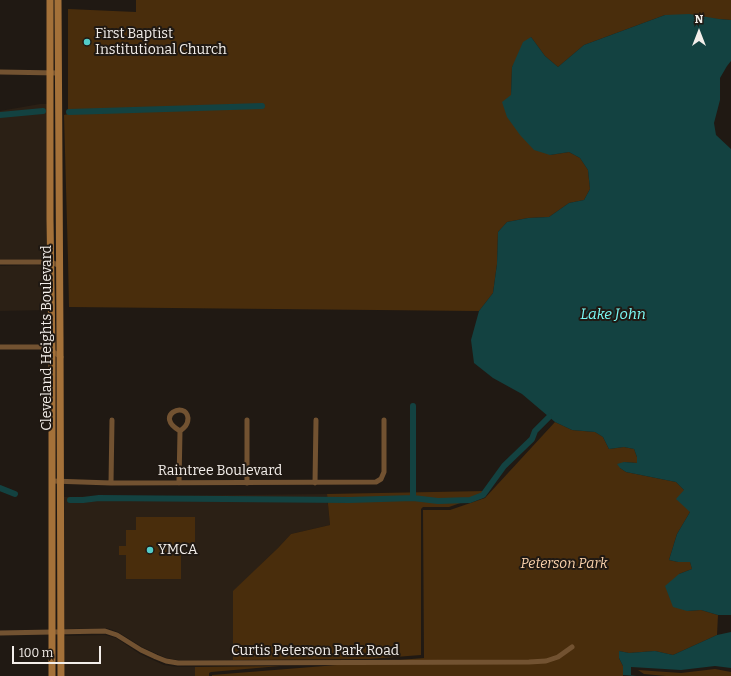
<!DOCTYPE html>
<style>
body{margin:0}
#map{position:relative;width:731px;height:676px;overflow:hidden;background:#201913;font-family:Bitter,serif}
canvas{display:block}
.north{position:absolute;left:679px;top:12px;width:40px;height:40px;-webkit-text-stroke:3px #201913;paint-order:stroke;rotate:0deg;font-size:11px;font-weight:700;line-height:16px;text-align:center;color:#f3eeea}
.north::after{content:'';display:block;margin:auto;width:14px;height:18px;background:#f3eeea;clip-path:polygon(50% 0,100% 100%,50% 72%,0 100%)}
.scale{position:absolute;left:12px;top:646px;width:89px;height:18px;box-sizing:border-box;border:2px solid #f3eeea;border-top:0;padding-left:5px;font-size:12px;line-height:14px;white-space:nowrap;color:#f3eeea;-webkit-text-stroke:3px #201913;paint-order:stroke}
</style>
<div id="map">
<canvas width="731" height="676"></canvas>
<div class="north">N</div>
<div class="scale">100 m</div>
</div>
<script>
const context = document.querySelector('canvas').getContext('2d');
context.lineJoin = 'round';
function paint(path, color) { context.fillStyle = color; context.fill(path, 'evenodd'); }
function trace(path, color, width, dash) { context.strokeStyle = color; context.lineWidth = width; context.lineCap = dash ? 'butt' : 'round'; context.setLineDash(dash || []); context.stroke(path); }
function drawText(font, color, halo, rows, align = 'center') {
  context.font = font + ' Bitter,serif'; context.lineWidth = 4; context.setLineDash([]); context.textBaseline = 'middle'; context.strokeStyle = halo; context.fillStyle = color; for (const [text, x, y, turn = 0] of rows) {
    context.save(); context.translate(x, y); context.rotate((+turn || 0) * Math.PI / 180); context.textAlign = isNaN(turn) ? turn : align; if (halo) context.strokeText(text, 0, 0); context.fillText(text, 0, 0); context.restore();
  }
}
const built = new Path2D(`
 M40,104H47L48,259H0V111Z
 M34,265L48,266L49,310L0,311V266Z
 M327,494L330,525L291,534L278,548L234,591L233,660H178L166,658L142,647L118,632L113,630L106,628L65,629L64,497Z
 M105,635L116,638L140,654L164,665L178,667H195V676H65V636Z`);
const green = new Path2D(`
 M136,0H731V20L665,15L584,45L558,67L545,56L531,37L512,67L511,95L550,155L569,152L580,158L588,170L590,189L584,200L569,203L549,217L528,218L507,222L498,232L497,264L493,293L479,311L69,307L68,259L64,115L68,114V9L136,12Z
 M555,422L572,430L595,432L603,437L609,449L624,447L634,449L637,457V463L624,462L620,468L626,472L676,482L684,490L690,512L677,534L669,560L678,562H690L692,569L679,574L687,611L701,610L718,615L717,635L673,655L655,651L629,653L619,651V658L623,666V676H212V675L424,658L423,510H450L485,498Z
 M486,491V492L483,495L449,507H423L421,509V655L369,659L233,660V591L278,548L291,534L330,525L327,494Z
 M136,517H195V543L181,544V579H126V555H119V546H126V530H136Z
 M280,666L211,672L209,673V676H195V667Z
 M715,669L731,672V676H666L644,674L638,670L681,673Z`);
const water = new Path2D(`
 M689,14L719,19L731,20V61L727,66L720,78V100L714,123L716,135L731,149V615H718L701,610L687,611L673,607L665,586L679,574L692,569L690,562H678L669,560L677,534L690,512L676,499L684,490L676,482L626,472L620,468L617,464L624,462L637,463V457L634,449L624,447L609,449L603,437L595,432L572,430L555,422L522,394L493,378L474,363L471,340L479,311L493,293L497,264L498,232L507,222L528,218L549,217L569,203L584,200L590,189L588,170L580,158L569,152L550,155L534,150L520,135L507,117L502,102L511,95L512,67L523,42L531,37L545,56L558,67L584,45L665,15Z
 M731,632V668L715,666L681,670L631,667V675L637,676L623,675V666L619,658V651L629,653L655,651L673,655L717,635Z`);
const canal = new Path2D(`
 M69,112L262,106
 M0,115L43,111
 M413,406V498
 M0,488L15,494
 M70,500H83L99,498L349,500L413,498L438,501L470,500L483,495L504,466L532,439L535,431L549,417`);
const street = new Path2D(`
 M0,72L58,73
 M0,262H51L60,266
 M0,347H46L61,357
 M52,481L111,483L376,482L381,479L384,472V420
 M111,483L112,420
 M179,483L180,431C184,428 188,425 188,418C186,400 153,416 180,431
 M247,483V420
 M315,483L316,420
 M0,633L105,631L117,635L141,650L156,657L166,661L178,663L529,662L546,661L558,657L572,647`);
const secondary = new Path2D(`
 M50,0V219L52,351V676
 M58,0L60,337L61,676`);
const markers = [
 [87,42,4,"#53cdc9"],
 [150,550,4,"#53cdc9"]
];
const poiNames = [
 ["First Baptist",95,34],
 ["Institutional Church",95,50],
 ["YMCA",158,550]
];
const streetNames = [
 ["Cleveland Heights Boulevard",47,338,-90],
 ["Raintree Boulevard",220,471],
 ["Curtis Peterson Park Road",315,651]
];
const parkNames = [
 ["Peterson Park",564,564]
];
const waterNames = [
 ["Lake John",613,315]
];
paint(built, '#2b2015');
paint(green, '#492d0c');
paint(water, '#134241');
trace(canal, '#134241', 6);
trace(street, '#725231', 5);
trace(secondary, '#a47139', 7);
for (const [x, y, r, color] of markers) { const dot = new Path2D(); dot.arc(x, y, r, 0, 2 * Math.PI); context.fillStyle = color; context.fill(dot); trace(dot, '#201913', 1.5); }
drawText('14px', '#f3eeea', '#201913', poiNames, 'left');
drawText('14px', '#f3eeea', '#201913', streetNames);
drawText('italic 14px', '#f8d0aa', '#201913', parkNames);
drawText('italic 15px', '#7af7f3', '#201913', waterNames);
</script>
